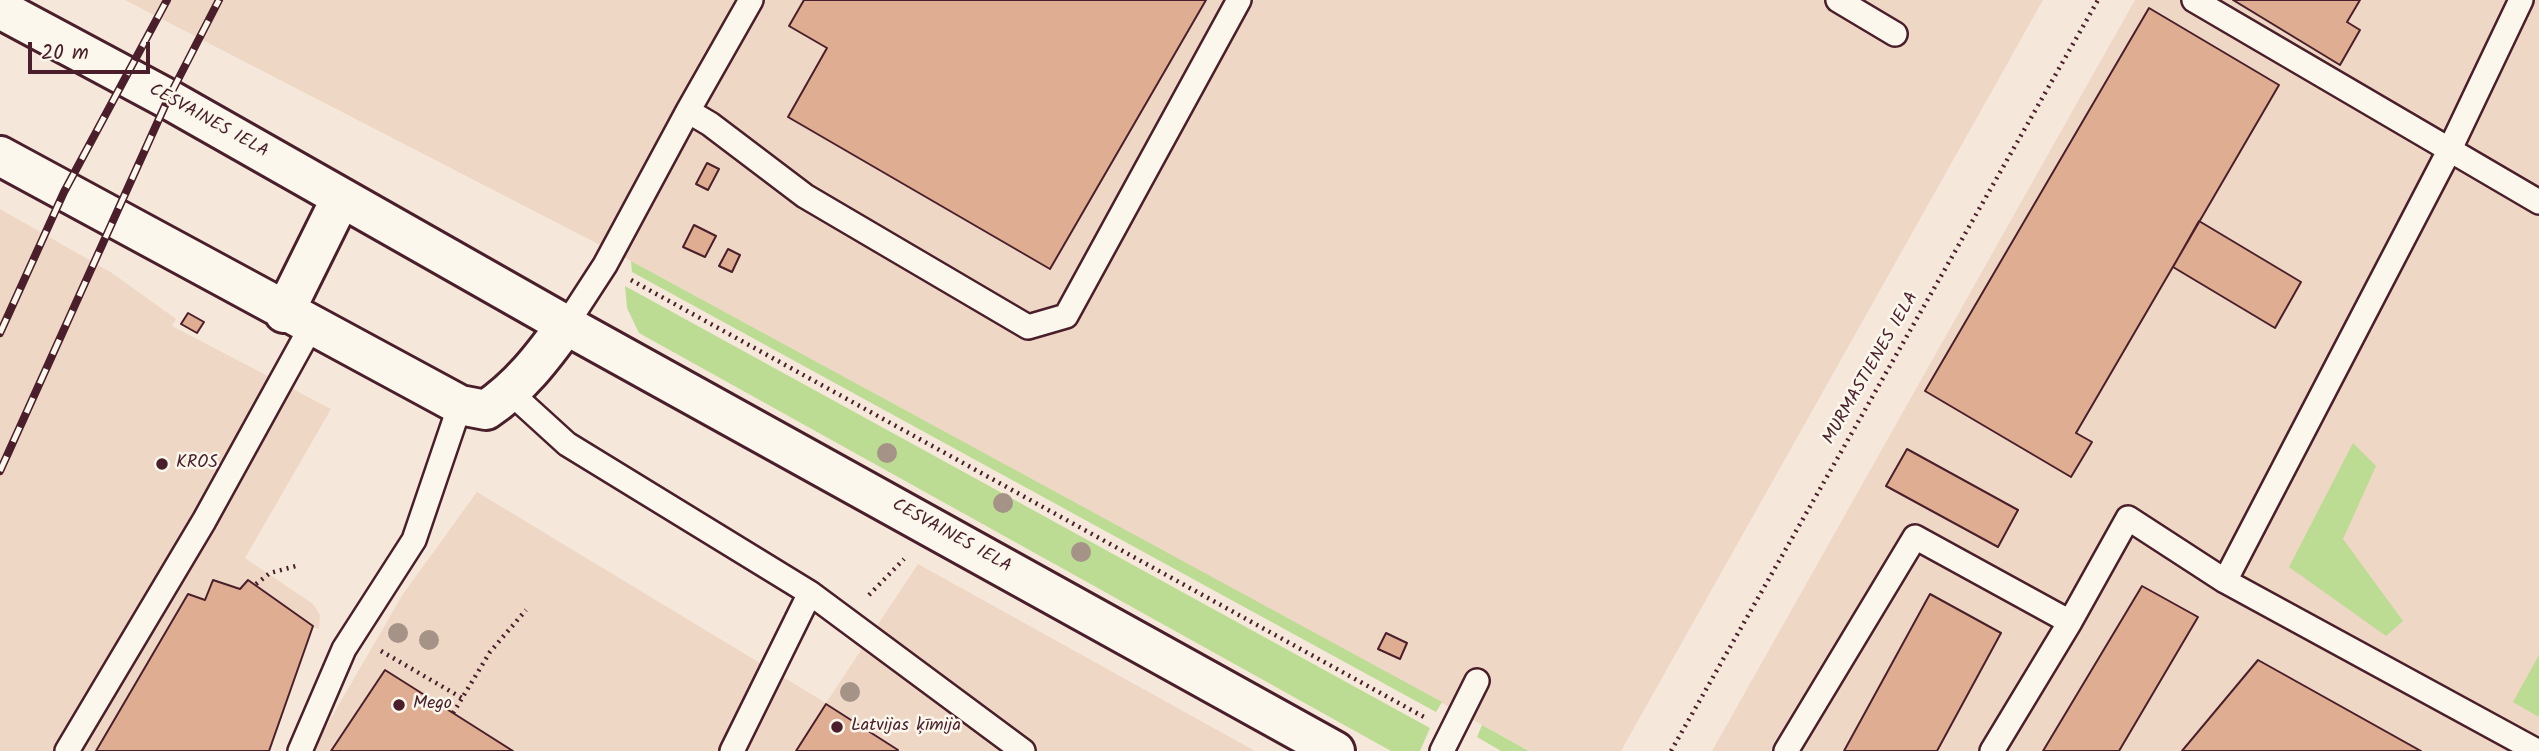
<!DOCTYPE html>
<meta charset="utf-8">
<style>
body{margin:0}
#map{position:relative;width:2539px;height:751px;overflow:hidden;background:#f5e8da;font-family:Kalam,sans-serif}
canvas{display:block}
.scale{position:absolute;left:28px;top:42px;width:122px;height:32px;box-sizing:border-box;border:4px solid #4a1f2b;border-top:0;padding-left:9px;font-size:21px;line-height:24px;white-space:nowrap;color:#4a1f2b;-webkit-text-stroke:5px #fbf7ec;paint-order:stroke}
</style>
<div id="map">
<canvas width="2539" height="751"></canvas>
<div class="scale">20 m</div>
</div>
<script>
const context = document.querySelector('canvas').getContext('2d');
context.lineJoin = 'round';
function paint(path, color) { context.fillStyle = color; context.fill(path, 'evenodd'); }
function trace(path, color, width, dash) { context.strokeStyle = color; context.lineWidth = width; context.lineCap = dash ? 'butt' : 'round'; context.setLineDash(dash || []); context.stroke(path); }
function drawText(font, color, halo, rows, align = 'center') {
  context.font = font + ' Kalam,sans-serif'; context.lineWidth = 5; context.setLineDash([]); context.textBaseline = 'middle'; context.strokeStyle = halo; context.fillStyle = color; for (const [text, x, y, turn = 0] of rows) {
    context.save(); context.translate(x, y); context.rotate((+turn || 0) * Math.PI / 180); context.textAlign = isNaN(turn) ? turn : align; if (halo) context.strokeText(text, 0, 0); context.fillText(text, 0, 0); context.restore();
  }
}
const built = new Path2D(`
 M125,0H2043L1621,751H1530L631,261Z
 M2135,0H2539V751H1712Z
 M0,209L112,273L176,319L172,326L331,409L245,558L313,604L320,615L319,629L313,627L269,751H0Z
 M477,492L826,703L918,564L1255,751H312L403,594Z`);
const green = new Path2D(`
 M631,261L1442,702L1436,712L632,272Z
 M625,286L1430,728L1420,751H1391L639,333L627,308Z
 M2353,443L2376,466L2343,539L2403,621L2386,636L2289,567Z
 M2539,655V717L2513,702Z
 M1482,725L1529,751H1501L1477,737Z`);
const building = new Path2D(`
 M804,0H1206L1050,269L788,117L827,48L789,26Z
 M2233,0H2360L2347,22L2360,30L2340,65Z
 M2149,8L2279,85L2076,433L2092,442L2071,477L1925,391Z
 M707,163L719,169L708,190L696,184Z
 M2199,221L2301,282L2275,328L2173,267Z
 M694,225L716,236L705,257L683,247Z
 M728,249L740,255L732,272L719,266Z
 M188,313L204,322L197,333L181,324Z
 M1907,449L2018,510L1998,547L1886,486Z
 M213,580L240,589L248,580L313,626L269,751H96L188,594L205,600Z
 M2142,586L2198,617L2119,751H2043Z
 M1930,594L2001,633L1937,751H1844Z
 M1386,633L1407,643L1400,659L1378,649Z
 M2258,660L2421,751H2182Z
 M385,670L453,713L513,751H331Z
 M826,704L898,750L897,751H796Z`);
const path = new Path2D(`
 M631,280L1424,717
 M256,584L270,573L296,566
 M869,595L904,559
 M381,651L462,698
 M453,713L490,652L526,610
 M1671,751L2098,0`);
const lane = new Path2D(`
 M1838,0L1895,34
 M2194,0L2539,202
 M688,111L751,0
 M566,325L605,265L688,111L710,124L805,196L1028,327L1066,316L1239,0
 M511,393L567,444L810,593L1023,751
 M2225,581L2449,151L2521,0
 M67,751L204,521L311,327
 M300,751L344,649L414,540L460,405
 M732,751L810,593
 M1442,751L1477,681
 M1786,751L1915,537L2070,622
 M1992,751L2070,622L2128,518L2225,581L2537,751`);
const street = new Path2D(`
 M0,9L168,99L566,325L1335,751
 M0,156L460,405L486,410C520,387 542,358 566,325
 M284,313L341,198`);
const rail = new Path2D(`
 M0,333L64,192L167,0
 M0,471L168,99L219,0`);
const trees = [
 [887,453],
 [1003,503],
 [1081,552],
 [398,633],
 [429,640],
 [850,692]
];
const markers = [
 [162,464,7,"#4a1f2b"],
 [399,705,7,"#4a1f2b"],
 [837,727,7,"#4a1f2b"]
];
const streetNames = [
 ["CESVAINES IELA",208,122,29],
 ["MURMASTIENES IELA",1872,369,-60],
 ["CESVAINES IELA",951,537,29]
];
const poiNames = [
 ["KROS",176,464],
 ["Mego",413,705],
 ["Latvijas ķīmija",851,727]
];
paint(built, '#eed7c4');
paint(green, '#bcdc94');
paint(building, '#dfae92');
trace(building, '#4a1f2b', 2);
trace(lane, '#4a1f2b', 28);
trace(street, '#4a1f2b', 44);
trace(path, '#4a1f2b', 4.5, [2, 5]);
trace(lane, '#fbf7ec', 23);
trace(street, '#fbf7ec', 38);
trace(rail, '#4a1f2b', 8);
trace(rail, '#fbf7ec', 5, [16]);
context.fillStyle = '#a69388';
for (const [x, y] of trees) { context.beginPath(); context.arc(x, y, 10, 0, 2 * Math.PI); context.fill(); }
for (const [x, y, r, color] of markers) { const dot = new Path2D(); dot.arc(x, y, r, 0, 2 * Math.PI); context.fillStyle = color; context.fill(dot); trace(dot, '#fbf7ec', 2.5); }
drawText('18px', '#4a1f2b', '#fbf7ec', streetNames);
drawText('18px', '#4a1f2b', '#fbf7ec', poiNames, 'left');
</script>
